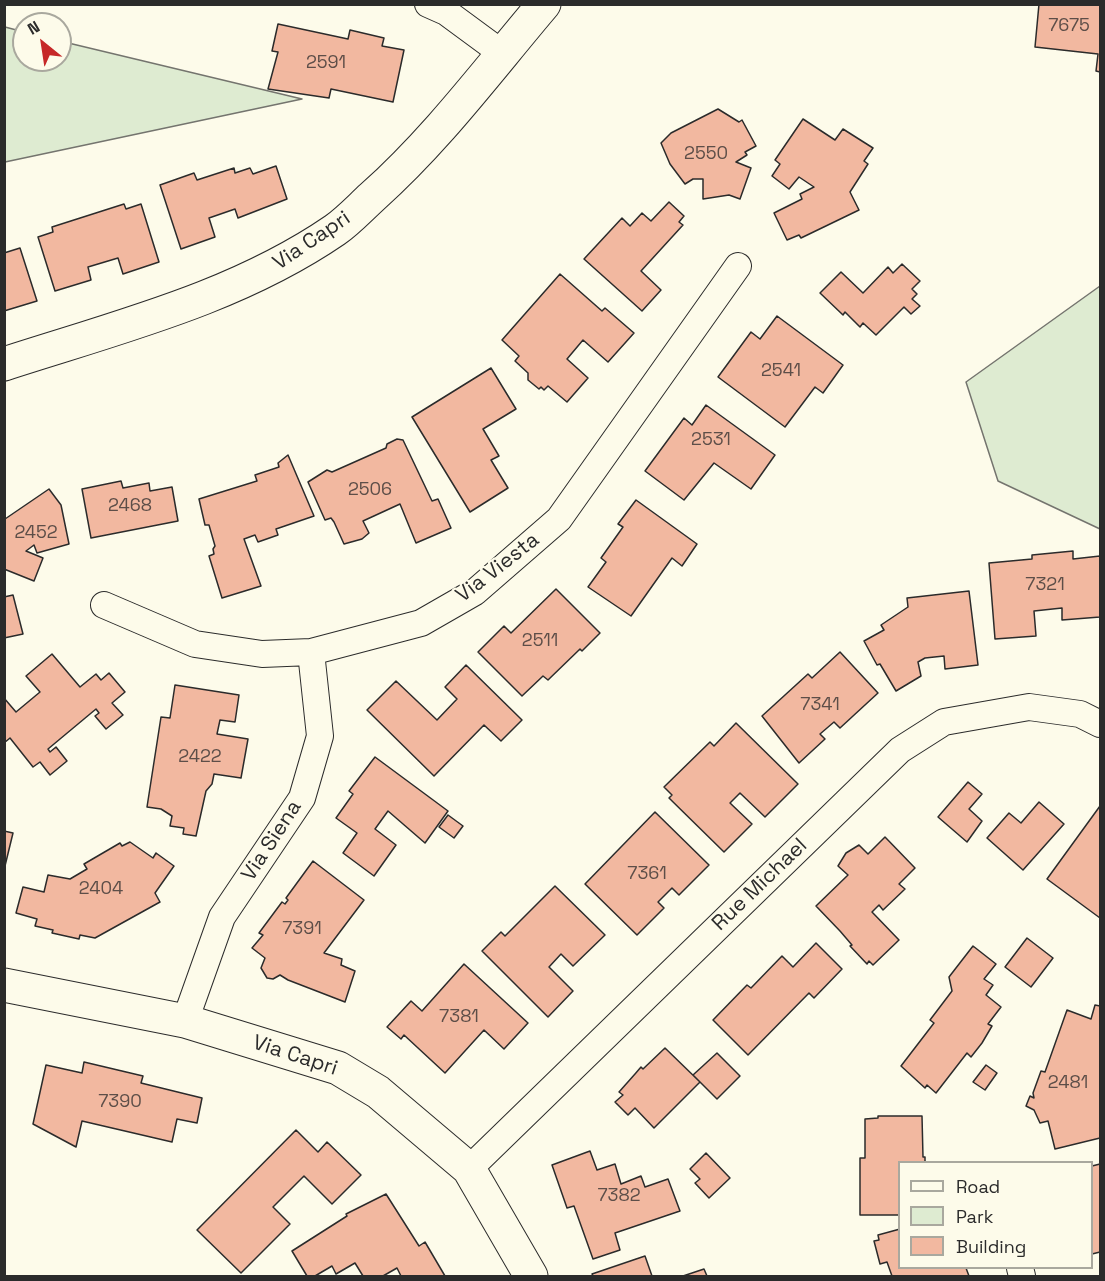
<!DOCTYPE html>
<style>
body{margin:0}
#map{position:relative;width:1105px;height:1281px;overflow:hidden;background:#fdfbea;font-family:"Space Grotesk",sans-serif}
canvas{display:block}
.frame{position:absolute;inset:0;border:6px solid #2b2b2b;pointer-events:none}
.legend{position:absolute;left:898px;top:1161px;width:195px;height:108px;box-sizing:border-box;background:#fdfbea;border:2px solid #a9a89e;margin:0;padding:8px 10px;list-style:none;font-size:18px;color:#2b2b2b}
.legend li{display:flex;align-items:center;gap:12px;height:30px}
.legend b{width:30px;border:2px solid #a9a89e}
.north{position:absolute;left:12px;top:12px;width:60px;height:60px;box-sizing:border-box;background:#fdfbea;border:2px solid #a9a89e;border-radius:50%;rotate:330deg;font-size:16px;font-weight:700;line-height:24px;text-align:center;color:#2b2b2b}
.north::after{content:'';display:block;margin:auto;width:21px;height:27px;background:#c62828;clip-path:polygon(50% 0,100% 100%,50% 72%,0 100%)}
</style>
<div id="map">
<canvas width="1105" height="1281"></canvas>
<div class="frame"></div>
<ul class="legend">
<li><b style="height:8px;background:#fdfbea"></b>Road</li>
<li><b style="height:16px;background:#deebd1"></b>Park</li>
<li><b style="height:16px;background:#f2b8a0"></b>Building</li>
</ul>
<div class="north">N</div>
</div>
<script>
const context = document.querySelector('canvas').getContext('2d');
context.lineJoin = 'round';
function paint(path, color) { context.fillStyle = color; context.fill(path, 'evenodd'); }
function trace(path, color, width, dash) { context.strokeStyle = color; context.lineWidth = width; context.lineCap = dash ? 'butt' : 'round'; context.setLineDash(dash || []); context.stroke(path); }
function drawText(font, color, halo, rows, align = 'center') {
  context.font = font + ' "Space Grotesk",sans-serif'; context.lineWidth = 4.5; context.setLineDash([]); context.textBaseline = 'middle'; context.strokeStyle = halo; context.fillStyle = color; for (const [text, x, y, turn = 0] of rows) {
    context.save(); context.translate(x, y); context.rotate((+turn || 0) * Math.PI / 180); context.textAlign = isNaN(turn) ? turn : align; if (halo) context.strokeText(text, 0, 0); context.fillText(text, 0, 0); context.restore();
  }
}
const green = new Path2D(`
 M5,27L24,32V60H60V41L302,99L5,162Z
 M1100,286V529L998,481L966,382Z`);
const building = new Path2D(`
 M1039,4L1100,5V72L1096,71L1098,54L1035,47Z
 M278,24L348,39L350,30L384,38L382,46L404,50L393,102L331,89L329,98L268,89L278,52L272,51Z
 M718,109L739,122L742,120L756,146L745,152L747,155L736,162L751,168L740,199L729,195L703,199V179H693L685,184L670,164L661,143L671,133Z
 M803,119L835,140L843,129L873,148L864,161L868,164L850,192L859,210L801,238L799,235L787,240L774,213L802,199L800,194L814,187L799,177L789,189L772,176L780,164L775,160Z
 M276,166L287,199L238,218L235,209L209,218L215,237L181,249L160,185L194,173L197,180L234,168L235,173L250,168L253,174Z
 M669,202L684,216L679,222L683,225L641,271L661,290L642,311L584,259L622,218L630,226L642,213L651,221Z
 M124,204L126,209L141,204L159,262L123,274L118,258L88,267L91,280L55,291L38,237L53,232L52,227Z
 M20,248L37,301L4,311V253Z
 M902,264L920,281L912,289L917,294L912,299L920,306L911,314L904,307L876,335L863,323L860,327L845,312L843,315L820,293L841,272L863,293L888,267L893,273Z
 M560,274L602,311L605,308L634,333L608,362L583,340L567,359L588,378L567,402L548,386L544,390L541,387L539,389L528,380V373L515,361L519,356L502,340Z
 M777,316L843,365L823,393L815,387L785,427L718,377L751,332L760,339Z
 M491,368L516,409L483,429L499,456L491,460L508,488L470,512L412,417Z
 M706,405L775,455L751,489L714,463L684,500L645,471L684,418L692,425Z
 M397,439L403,440L432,501L438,499L451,528L416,543L400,504L363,521L369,533L362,539L344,544L334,522L331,518L325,520L308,482L327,470L332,472L386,448L387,444Z
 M288,455L314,516L276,529L278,535L258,542L255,535L244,539L261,586L222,598L209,556L214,554L213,549L215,546L209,525H205L199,499L257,481L255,475L279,467L278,463Z
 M121,481L123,488L149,483L150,491L172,487L178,521L91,538L82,489Z
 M49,489L61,505L69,544L37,553L34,545L26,551L43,558L34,581L4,569L5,519Z
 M636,500L697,544L682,566L672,558L631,616L588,587L606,562L601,558L623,527L618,524Z
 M1073,551V559L1100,556V617L1062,620V608L1034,611L1036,636L995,639L989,563L1032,559V555Z
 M556,589L600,633L582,651L580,649L548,680L543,676L522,696L478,652L504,626L511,633Z
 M969,591L978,665L945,669L944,656L925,658L918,662L921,676L896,691L880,664L877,665L864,641L884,630L881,625L908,607L907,598Z
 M13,595L23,634L4,638V597Z
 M840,652L878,693L840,728L834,722L820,734L825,739L799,763L762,716L808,674L812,678Z
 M52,654L80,687L96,674L101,680L109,673L125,692L112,703L123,715L106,729L95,716L99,713L96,709L48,749L50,752L56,747L67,761L50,775L40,762L33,767L10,738L4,743V698L16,712L40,692L26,676Z
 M466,665L522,720L501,741L484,725L434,776L367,710L396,681L437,720L457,699L445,687Z
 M175,685L239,695L235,722L220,720L217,734L248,739L241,778L214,774L212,784L206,791L196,836L183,834L184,828L170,826L172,816L161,809L147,807L161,717L170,718Z
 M736,723L798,784L765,817L740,793L730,803L752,824L724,852L669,798L672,795L664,787L710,742L714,746Z
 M375,757L448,811L425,843L388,811L375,829L396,845L374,876L343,853L357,833L336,818L353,794L349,791Z
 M968,782L982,794L969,809L982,821L967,842L938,817Z
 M1039,802L1064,824L1023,870L987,838L1009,813L1021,823Z
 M1100,806V918L1047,879Z
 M655,812L709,865L679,895L672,888L658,902L664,908L637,935L585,884Z
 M448,815L463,826L454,838L439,827Z
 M4,831L13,833L4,870Z
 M885,837L915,868L899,884L905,889L883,910L879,905L872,912L899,940L873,965L869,961L867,964L850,946L852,945L840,931L816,906L848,875L838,866L846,853L859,845L868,854Z
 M130,842L153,858L156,853L174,866L155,893L160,902L95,938L80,935L79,939L52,933L53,930L35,926L37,919L16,913L23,887L44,892L48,875L70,879L87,869L84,864L120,843L122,846Z
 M313,861L364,900L324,953L342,959L341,965L355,971L345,1002L288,980L280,975L273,979L267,978L261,968L265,958L252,948L263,935L259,933L282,902L285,904L288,900L286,898Z
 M555,886L605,935L573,966L561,954L549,967L573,991L548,1017L482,951L501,932L505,936Z
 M1027,938L1053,958L1031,987L1005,967Z
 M816,943L842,969L814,998L809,993L748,1055L713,1020L747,985L751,988L782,956L793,967Z
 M973,946L996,964L984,979L993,985L986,995L1001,1007L988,1024L992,1026L982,1043L971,1057L967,1053L936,1093L927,1085L925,1088L901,1066L934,1023L930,1020L952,991L949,977Z
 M464,964L528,1023L504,1049L484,1030L445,1073L404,1035L401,1039L387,1027L411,1001L422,1011Z
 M1095,1005L1100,1006V1138L1055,1149L1048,1121L1040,1123L1034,1110L1026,1106L1030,1096L1034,1098L1033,1093L1041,1071L1045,1072L1067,1010L1091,1019Z
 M665,1048L700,1082L654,1128L635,1108L628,1115L615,1102L623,1095L619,1092L635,1074L641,1067L643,1069Z
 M717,1053L740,1076L717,1099L693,1075Z
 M84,1062L143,1076L141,1083L202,1098L197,1123L177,1119L172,1142L82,1121L76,1147L33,1124L46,1065L82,1073Z
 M986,1065L997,1073L985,1090L973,1082Z
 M878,1116H922L923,1157H925V1162H900V1215H860V1158H865V1119L878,1118Z
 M296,1130L318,1152L327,1142L361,1175L332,1204L304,1176L273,1207L290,1224L241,1273L197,1230Z
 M590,1151L597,1170L615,1164L621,1184L641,1176L645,1187L668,1179L680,1211L615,1233L620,1250L593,1259L574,1206L567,1208L552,1165Z
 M706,1153L730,1178L709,1198L695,1183L700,1179L690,1169Z
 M1100,1164V1252L1092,1254V1166Z
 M386,1194L419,1246L425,1242L445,1276H401L397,1268L383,1276H363L355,1263L336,1274L332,1266L315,1276H307L292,1251L347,1216L346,1214Z
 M900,1229V1268H966L969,1276H892L887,1262L880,1264L874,1241L879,1240L878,1235Z
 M645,1256L652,1276H593L592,1274Z
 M704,1269L707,1276H683Z`);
const street = new Path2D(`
 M428,4L446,12L503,54
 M104,605L195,644L262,654L311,652L421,623L475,592L559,519L738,266
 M185,1021L222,917L302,798L320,736L311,652
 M469,1169L900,750L944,722L1029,707L1080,714L1100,724
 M1020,1268L1022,1276`);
const secondary = new Path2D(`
 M4,364C118,327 236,298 335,230C348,221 360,208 372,197C437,139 488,70 544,4
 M4,985L185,1021L338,1068L378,1092L469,1169L531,1276`);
const numberNames = [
 ["7675",1069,26],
 ["2591",326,63],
 ["2550",706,154],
 ["2541",781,371],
 ["2531",711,440],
 ["2506",370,490],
 ["2468",130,506],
 ["2452",36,533],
 ["7321",1045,585],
 ["2511",540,641],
 ["7341",820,705],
 ["2422",200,757],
 ["7361",647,874],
 ["2404",101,889],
 ["7391",302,929],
 ["7381",459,1017],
 ["2481",1068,1083],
 ["7390",120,1102],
 ["7382",619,1196]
];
const streetNames = [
 ["Via Capri",312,241,-34],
 ["Via Viesta",498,568,-38],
 ["Via Siena",272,841,-57],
 ["Rue Michael",760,885,-44],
 ["Via Capri",295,1056,18]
];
paint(green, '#deebd1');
trace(green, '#74746e', 1.5);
paint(building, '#f2b8a0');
trace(building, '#2b2b2b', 1.5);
trace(street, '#2b2b2b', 28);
trace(secondary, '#2b2b2b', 35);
trace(street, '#fdfbea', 26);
trace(secondary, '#fdfbea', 33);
drawText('18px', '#5d4e48', null, numberNames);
drawText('21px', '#2b2b2b', '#fdfbea', streetNames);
</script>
